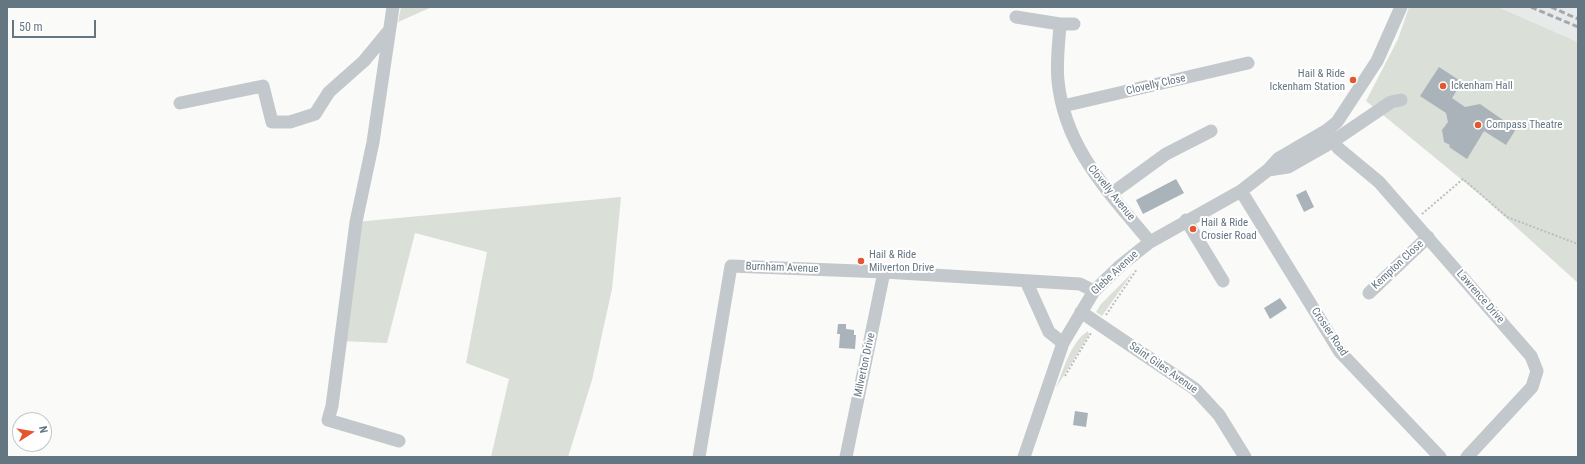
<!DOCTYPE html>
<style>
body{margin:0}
#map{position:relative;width:1585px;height:464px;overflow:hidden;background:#fafaf8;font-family:"Roboto Condensed",sans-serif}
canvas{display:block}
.frame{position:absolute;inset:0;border:8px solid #657683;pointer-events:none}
.north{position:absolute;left:12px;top:412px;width:40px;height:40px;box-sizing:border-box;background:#fff;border:1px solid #c1c8cd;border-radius:50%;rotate:78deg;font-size:11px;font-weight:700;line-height:16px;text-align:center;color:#657683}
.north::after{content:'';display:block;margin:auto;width:14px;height:18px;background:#e4572e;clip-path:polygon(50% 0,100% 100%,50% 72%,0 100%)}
.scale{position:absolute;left:12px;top:20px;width:84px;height:18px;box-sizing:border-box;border:2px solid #657683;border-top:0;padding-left:5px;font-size:12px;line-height:14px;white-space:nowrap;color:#657683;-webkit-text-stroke:3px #fff;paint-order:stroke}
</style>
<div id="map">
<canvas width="1585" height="464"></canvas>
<div class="frame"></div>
<div class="north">N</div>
<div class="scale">50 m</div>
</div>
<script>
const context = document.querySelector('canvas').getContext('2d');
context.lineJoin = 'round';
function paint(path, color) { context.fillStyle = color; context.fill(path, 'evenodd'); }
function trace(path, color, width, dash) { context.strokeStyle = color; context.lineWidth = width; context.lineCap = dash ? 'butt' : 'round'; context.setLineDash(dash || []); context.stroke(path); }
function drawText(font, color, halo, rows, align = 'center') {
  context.font = font + ' "Roboto Condensed",sans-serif'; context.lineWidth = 4; context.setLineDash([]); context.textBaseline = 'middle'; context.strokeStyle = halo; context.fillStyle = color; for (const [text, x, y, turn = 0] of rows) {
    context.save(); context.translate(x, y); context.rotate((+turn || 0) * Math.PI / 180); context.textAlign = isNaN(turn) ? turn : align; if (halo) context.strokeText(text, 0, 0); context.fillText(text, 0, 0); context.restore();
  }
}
const built = new Path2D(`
 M1498,7H1578V42Z`);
const green = new Path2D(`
 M401,7H432L398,22Z
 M1409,7H1498L1578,42V283L1484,198L1366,101L1398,39Z
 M621,197L612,289L592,380L568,457H491L509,379L466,363L487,252L415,233L387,343L341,341L356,222Z
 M1133,272L1102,316L1096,312L1101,304Z
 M1088,331L1089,335L1056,388C1064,369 1070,343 1088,331Z`);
const building = new Path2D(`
 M1439,67L1462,82L1452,98L1465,107L1480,104L1516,129L1506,145L1484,131L1467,159L1449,147L1450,145L1444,142L1442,130L1448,122L1446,113L1420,96Z
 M1176,179L1184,193L1143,214L1136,200Z
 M1306,190L1314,207L1304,212L1296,195Z
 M1280,298L1287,308L1270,319L1264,308Z
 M838,324H846V329L854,330V335H856L855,349L839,348L840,334H837Z
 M1075,411L1088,413L1086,427L1073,425Z`);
const path = new Path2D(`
 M1422,214L1463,179L1507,217L1578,244
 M1106,315L1137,269
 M1065,376L1091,333`);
const minor = new Path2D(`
 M393,7L373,142L356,222L332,406L328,420L399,441
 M1016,17L1060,24H1074
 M1060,24C1059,42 1056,63 1058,81C1065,149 1109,192 1150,242
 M180,103L263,86L272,122H290L315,114L329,92L364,61L388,32
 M1063,106L1248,63
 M1338,148L1379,182L1531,356L1537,371L1532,387L1467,457
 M1268,170L1288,167L1332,142L1391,102L1401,100
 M1241,191L1340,352L1440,457
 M1111,194L1166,154L1211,131
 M1186,220L1223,281
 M1026,281L1049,332L1063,343
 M1369,293L1428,237
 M1081,312L1195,389L1219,415L1245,457
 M699,457L731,266L884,272L1080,284L1094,291
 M846,457L884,272
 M1024,457L1063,343L1094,291L1121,265L1150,242L1241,191L1268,170L1279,158L1327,130L1337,122L1377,61L1401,7`);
const rail = new Path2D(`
 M1531,7L1578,27
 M1551,7L1578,19`);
const markers = [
 [1353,80,4,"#e4572e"],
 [1443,86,4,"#e4572e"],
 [1478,125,4,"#e4572e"],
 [1193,229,4,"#e4572e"],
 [861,261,4,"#e4572e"]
];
const poiNames = [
 ["Hail & Ride",1345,74,"right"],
 ["Ickenham Station",1345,87,"right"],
 ["Ickenham Hall",1451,86],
 ["Compass Theatre",1486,125],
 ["Hail & Ride",1201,223],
 ["Crosier Road",1201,236],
 ["Hail & Ride",869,255],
 ["Milverton Drive",869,268]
];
const streetNames = [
 ["Clovelly Close",1156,85,-13],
 ["Clovelly Avenue",1111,193,51],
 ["Kempton Close",1398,265,-43],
 ["Burnham Avenue",782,268,2],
 ["Glebe Avenue",1115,273,-43],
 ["Lawrence Drive",1480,297,49],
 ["Crosier Road",1329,332,56],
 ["Milverton Drive",865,365,-78],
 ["Saint Giles Avenue",1163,368,35]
];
paint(built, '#e8e9e9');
paint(green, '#dadfd7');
paint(building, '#aab3b9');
trace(path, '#bbbfc2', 2, [2, 2]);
trace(minor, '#c3c8cc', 13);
trace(rail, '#a2aab0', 3, [6, 3]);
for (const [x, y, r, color] of markers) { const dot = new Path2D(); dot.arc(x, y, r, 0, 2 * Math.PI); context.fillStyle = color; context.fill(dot); trace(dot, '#fff', 1.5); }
drawText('11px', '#657683', '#fff', poiNames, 'left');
drawText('11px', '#657683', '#fff', streetNames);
</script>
